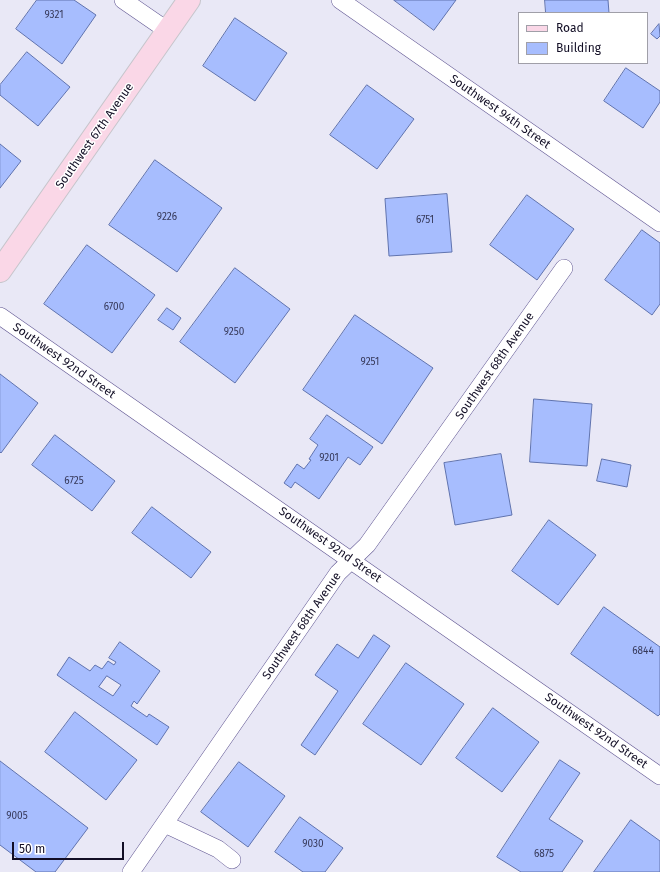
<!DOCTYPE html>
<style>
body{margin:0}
#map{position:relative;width:660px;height:872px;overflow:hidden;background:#e9e8f6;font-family:"Fira Sans",sans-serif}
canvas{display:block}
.legend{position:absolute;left:518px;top:12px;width:130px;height:52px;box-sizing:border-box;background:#fff;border:1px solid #a09fa8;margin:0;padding:5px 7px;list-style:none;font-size:12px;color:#120e25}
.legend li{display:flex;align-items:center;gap:8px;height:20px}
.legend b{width:20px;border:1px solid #a09fa8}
.scale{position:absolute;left:12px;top:842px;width:112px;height:18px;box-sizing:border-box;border:2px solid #120e25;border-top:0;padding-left:5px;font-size:12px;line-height:14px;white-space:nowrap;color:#120e25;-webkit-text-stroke:3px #fff;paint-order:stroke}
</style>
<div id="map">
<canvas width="660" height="872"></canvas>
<ul class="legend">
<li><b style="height:5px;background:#fad7e7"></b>Road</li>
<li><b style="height:11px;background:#a7bdfe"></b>Building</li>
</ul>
<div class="scale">50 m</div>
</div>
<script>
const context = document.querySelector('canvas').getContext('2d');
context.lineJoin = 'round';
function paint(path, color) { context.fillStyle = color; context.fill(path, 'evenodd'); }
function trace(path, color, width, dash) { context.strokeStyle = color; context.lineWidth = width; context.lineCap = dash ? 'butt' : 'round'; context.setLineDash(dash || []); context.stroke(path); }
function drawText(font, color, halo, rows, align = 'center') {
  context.font = font + ' "Fira Sans",sans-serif'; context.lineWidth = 3; context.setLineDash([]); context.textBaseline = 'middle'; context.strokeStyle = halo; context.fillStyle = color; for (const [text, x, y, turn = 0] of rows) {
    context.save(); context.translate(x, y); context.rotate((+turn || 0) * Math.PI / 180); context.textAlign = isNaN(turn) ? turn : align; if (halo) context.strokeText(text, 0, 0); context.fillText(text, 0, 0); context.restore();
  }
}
const building = new Path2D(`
 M37,0H74L96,15L62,64L16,29Z
 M394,0H456L434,30Z
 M545,0H608L609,13H546Z
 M235,18L287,53L255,101L203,66Z
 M659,24L660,36L657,39L651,34Z
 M27,52L70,87L38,126L0,95V85Z
 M626,68L660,91V102L643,128L604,101Z
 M367,85L414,119L377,169L330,135Z
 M0,144L21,161L0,188Z
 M155,160L222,208L177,272L109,225Z
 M447,194L452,252L389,256L385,199Z
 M527,195L574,229L537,280L490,245Z
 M642,230L660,243V304L652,315L605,280Z
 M87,245L155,295L112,353L44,304Z
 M235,268L290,309L235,383L180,342Z
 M167,308L181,318L173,330L158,320Z
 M355,315L433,368L382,444L303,390Z
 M0,374L38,403L1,453L0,452Z
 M534,399L592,404L587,466L530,462Z
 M327,415L373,447L360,465L348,457L319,499L295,482L291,488L284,483L297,464L304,469L311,460L309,459L318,445L310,439Z
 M55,435L115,481L92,511L32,465Z
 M501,454L512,515L455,525L444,463Z
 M602,459L631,465L627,487L597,481Z
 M152,507L211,552L191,578L132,533Z
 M549,520L596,555L558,605L512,571Z
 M604,607L660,647V714L658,716L571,654Z
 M374,635L390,646L315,755L301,745L338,691L315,675L337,644L358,658Z
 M120,642L160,671L137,704L134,701L131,706L147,717L149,714L169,727L157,745L57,675L69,657L90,671L95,665L102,669L108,661L114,665L116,662L109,658ZM107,676L121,685L113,696L99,687Z
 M406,663L464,704L421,765L363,724Z
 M493,708L539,742L502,792L456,758Z
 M75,712L137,760L106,800L45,752Z
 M560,760L580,773L549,819L583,841L562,872H521L497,857Z
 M0,761L88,828L55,872H36L0,845Z
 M239,762L285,796L248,847L201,812Z
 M300,817L343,848L325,872H303L275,852Z
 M631,820L660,841V872H594Z`);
const minor = new Path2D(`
 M123,0L168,31
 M340,0L660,223
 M0,316L660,776
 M165,824L218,849L232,860
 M131,872L338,573L367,545L564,268`);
const major = new Path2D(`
 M0,271L189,0`);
const numberNames = [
 ["9321",54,15],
 ["9226",167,217],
 ["6751",425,220],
 ["6700",114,307],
 ["9250",234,332],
 ["9251",370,362],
 ["9201",329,458],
 ["6725",74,481],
 ["6844",643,651],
 ["9005",17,816],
 ["9030",313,844],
 ["6875",544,854]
];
const streetNames = [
 ["Southwest 94th Street",500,112,35],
 ["Southwest 67th Avenue",95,136,-55],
 ["Southwest 92nd Street",64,361,35],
 ["Southwest 68th Avenue",495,366,-55],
 ["Southwest 92nd Street",330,545,35],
 ["Southwest 68th Avenue",302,626,-55],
 ["Southwest 92nd Street",596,731,35]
];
paint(building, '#a7bdfe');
trace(building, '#6073ae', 1);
trace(minor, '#605692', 18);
trace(major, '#c6c5cb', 24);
trace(minor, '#fff', 17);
trace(major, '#fad7e7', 22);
drawText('10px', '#373a5b', null, numberNames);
drawText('12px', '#120e25', '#fff', streetNames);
</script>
